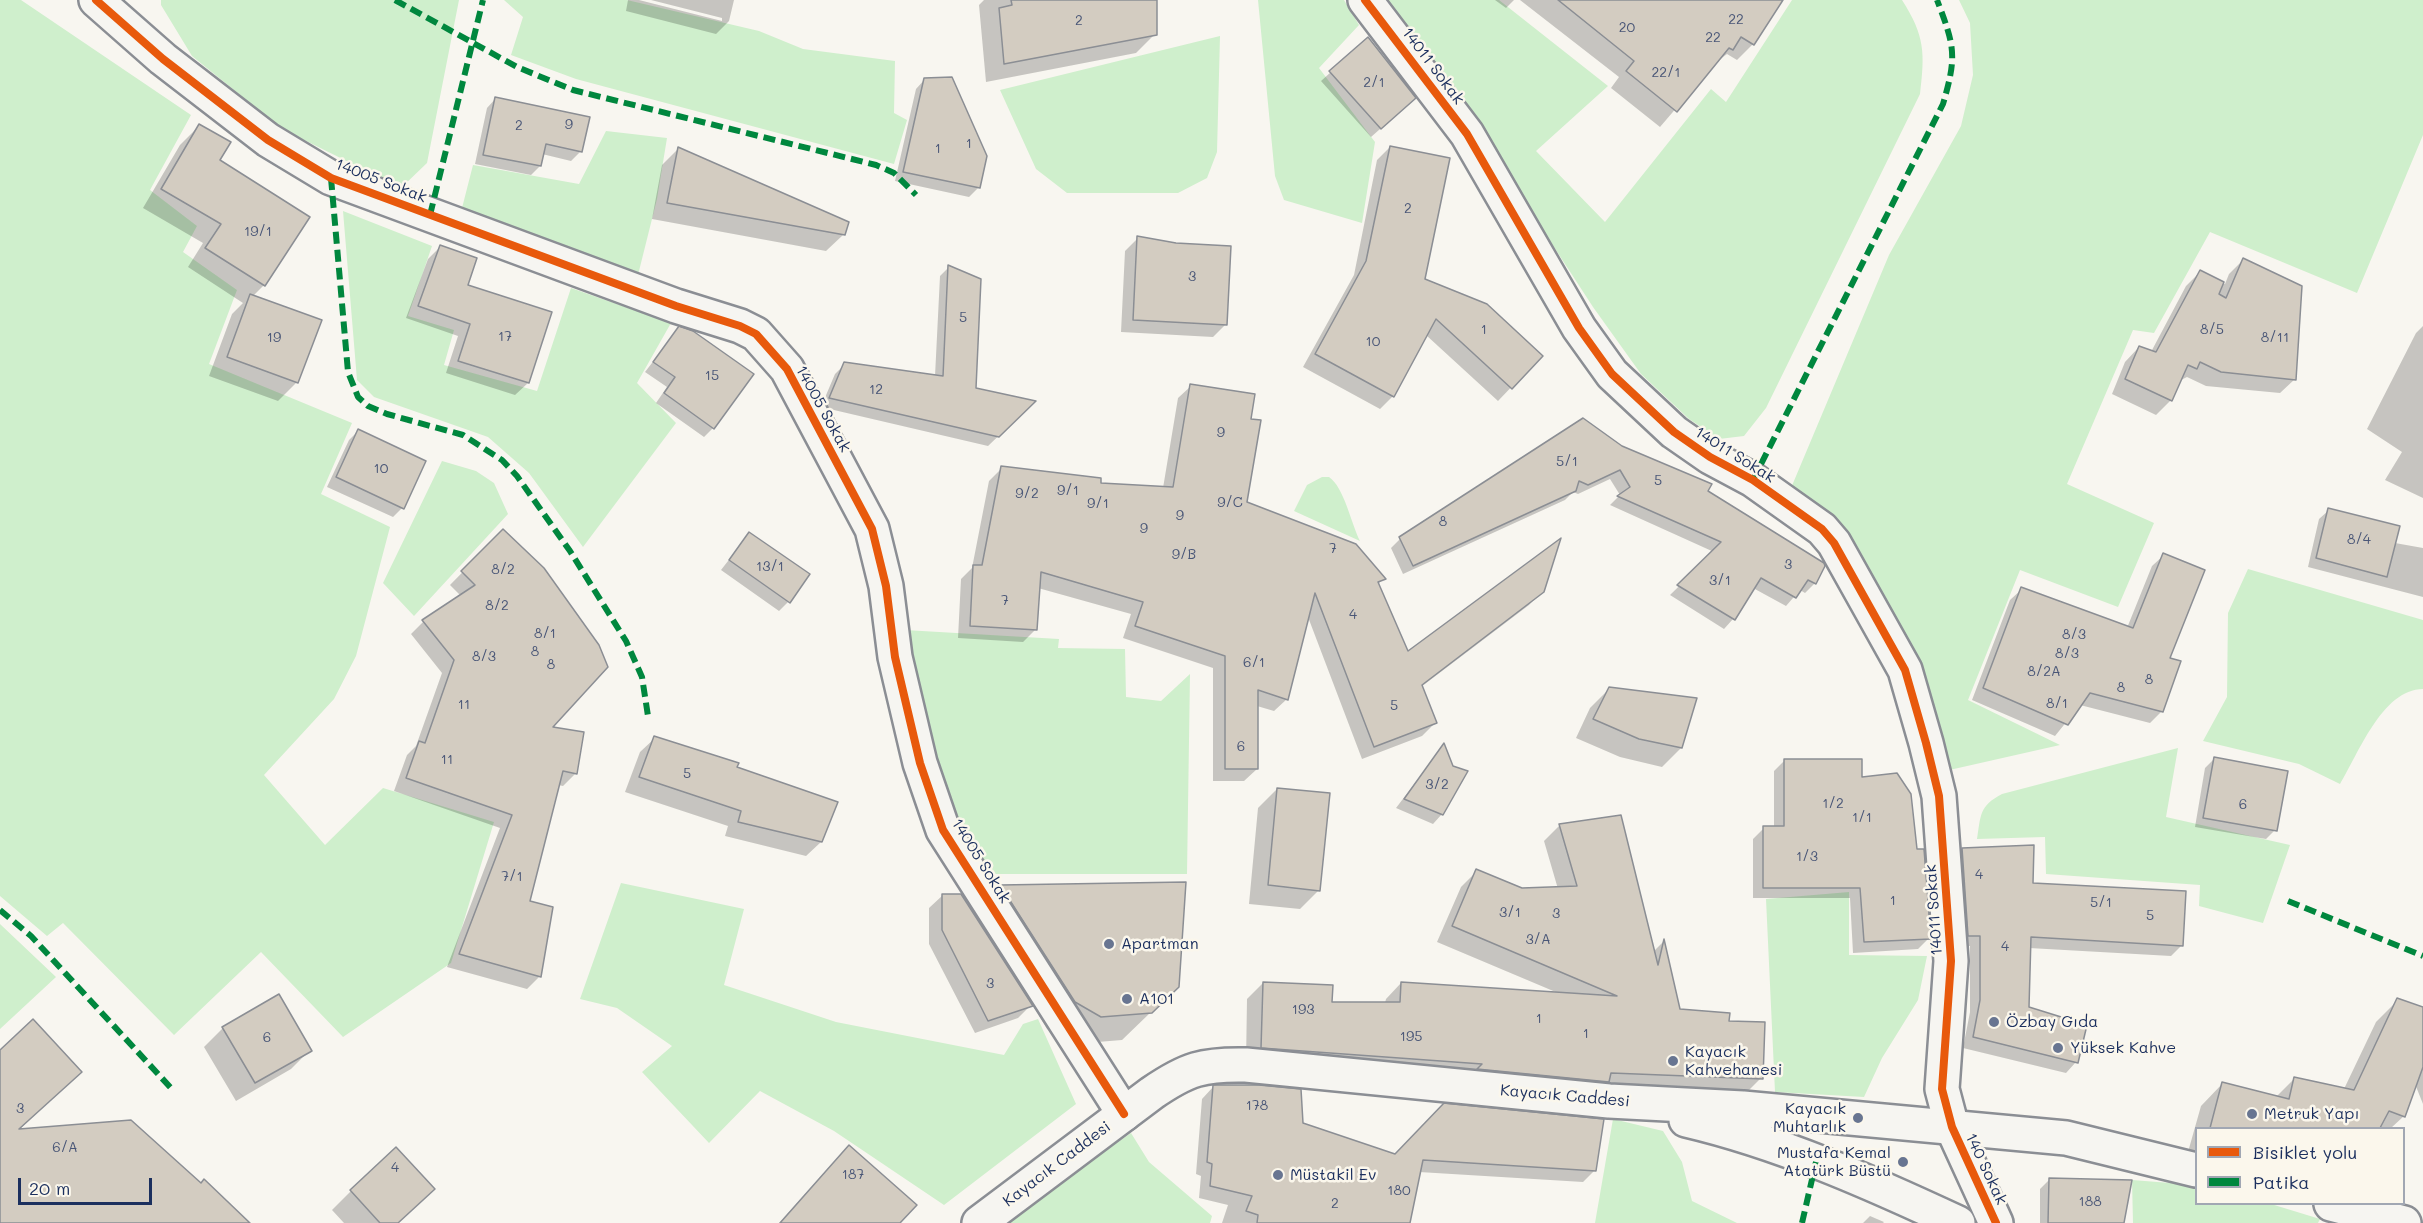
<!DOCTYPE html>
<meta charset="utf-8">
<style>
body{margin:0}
#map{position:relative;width:2423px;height:1223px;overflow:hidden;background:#f8f6f0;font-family:Mali,sans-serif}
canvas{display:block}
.legend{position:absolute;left:2195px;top:1127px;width:210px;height:78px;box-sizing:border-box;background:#fbf7ec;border:2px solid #a1a7b3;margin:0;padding:8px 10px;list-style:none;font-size:18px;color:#1b2f5e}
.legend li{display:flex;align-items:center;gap:12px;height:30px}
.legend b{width:30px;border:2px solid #a1a7b3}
.scale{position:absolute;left:18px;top:1178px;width:134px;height:27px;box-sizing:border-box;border:3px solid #1b2f5e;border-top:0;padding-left:8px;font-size:18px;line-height:21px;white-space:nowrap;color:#1b2f5e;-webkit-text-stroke:4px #fbf7ec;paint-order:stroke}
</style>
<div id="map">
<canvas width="2423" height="1223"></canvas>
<ul class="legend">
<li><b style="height:8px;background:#e8590c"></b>Bisiklet yolu</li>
<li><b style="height:8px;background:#00873e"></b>Patika</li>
</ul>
<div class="scale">20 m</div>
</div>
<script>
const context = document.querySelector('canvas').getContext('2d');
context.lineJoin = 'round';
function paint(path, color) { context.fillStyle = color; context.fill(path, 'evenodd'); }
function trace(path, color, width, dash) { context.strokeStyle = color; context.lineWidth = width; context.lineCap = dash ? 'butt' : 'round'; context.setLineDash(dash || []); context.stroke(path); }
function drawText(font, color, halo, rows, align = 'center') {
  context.font = font + ' Mali,sans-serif'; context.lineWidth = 5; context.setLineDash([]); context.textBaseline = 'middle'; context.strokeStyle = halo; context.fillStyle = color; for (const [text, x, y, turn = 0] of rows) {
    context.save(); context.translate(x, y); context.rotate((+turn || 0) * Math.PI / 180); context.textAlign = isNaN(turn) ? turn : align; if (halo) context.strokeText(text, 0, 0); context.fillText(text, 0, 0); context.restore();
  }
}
const green = new Path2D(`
 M0,0H21L191,115L150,190L197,226L183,252L237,290L209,364L352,423L321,494L390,527L356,656L334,699L264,775L325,845L383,788L494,822L451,963L343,1037L261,952L174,1035L63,923L47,936L0,896Z
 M161,0H459L427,163L401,188L282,129L192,56L161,5Z
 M504,0H627L759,31L803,49L895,61L894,113L907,120L894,164L576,79L511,55L523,17Z
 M1258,0H1344L1359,25L1319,68L1375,142L1362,223L1284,200L1275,176Z
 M1378,0H1499L1608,86L1536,151L1605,222L1711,89L1726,102L1792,0H1902C1925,36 1925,53 1920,94L1766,408L1744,436L1719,439L1689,419L1641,374L1593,307L1481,135Z
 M1959,0H2423V135L2357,293L2210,232L2154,333L2133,330L2067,484L2154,523L2118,607L2020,570L1968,700L2060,745L1945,771L1918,664L1852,541L1823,512L1791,488L1889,255L1961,126L1973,75L1970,23Z
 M1220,36L1217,152L1207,178L1178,193H1067L1036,169L1000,90Z
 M606,131L667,138L657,199L637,279L461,212L473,165L579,184Z
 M343,211L432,246L408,316L454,330L444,365L537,391L571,288L671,323L637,383L676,423L583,547L529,473L488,437L374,397L357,380Z
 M442,461L476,471L494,483L508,514L414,616L383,583Z
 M1322,477H1329C1344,487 1351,523 1360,541L1294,511L1307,485Z
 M2248,569L2423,620V689C2382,689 2358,755 2340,784L2299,764L2203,741L2227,697L2228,613Z
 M905,630L1059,639L1058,648L1125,649L1126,697L1161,701L1190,674L1187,874H987L948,813Z
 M2178,748L2166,817L2290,845L2263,923L2199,906L2200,885L2046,874L2045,837L1977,839C1981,815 1979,806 2002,794Z
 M621,883L744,909L724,985L836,1022L1004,1055L1023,1024L1038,1019L1076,1104L944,1205L834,1131L760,1091L709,1143L642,1072L672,1046L617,1008L580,999Z
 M1849,892V955L1927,956L1918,1000L1882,1058L1864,1097L1775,1092L1766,899Z
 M0,924L56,977L0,1029Z
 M1613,1119L1663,1131L1682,1162L1692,1201L1737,1223H1595Z
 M1131,1133L1149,1162L1212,1216L1210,1223H1008L1034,1200Z
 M2132,1180L2196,1185V1204H2271L2320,1219L2318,1223H2133Z`);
const shadow = new Path2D(`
 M628,0H639L722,21V18L651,0H734L729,21L716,34L626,11Z
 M984,0H1155V34L1136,53L986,82L979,5Z
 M1495,0H1514L1506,8Z
 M1520,0H1781L1753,44L1737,60L1727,54L1714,64L1660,127L1611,88L1619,77Z
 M1331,72L1405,107L1371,137L1321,81Z
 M925,79L979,187L969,197L895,181L916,89Z
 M496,98L580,152L571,161L542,154L540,166L531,175L475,164L487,108Z
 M199,126L218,160L264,285L253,296L297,382L278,401L209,376L232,314L243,303L188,267L203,243L143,208L180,145Z
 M1390,147L1423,280L1541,356L1498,401L1426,335L1393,396L1380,409L1303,367L1354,275L1377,160Z
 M678,149L843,235L826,251L652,219L662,165Z
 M1138,238L1226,324L1213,337L1121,332L1125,251Z
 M440,247L466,286L550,313L528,383L515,395L446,373L458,336L406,318L428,259Z
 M2243,260L2295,379L2280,393L2206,386L2187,377L2179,381L2171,400L2156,415L2112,394L2125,362L2139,347L2151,352L2186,286L2200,272L2225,284L2229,274Z
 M949,267L975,389L1034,402L988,446L821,407L835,374L845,364L935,376L940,276Z
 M2423,326V498L2385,480L2402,452L2367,429L2416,333Z
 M679,328L713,428L704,437L656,403L667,387L645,372Z
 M1191,386L1250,420L1246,503L1383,579L1377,585L1407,654L1542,591L1529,605L1421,687L1435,723L1422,736L1362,759L1308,617L1287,699L1274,711L1257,706V769L1244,781H1213V668L1123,638L1131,614L1038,588L1036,629L1023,642L958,638L961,579L972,568L989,481L1002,468L1099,485L1163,488L1178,398Z
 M358,431L402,508L393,517L327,487L349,440Z
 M1622,447L1706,492L1815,583L1805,593L1800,590L1786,606L1753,588L1733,619L1724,629L1670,595L1714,552L1610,505L1620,495L1610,479L1578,494L1573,492L1565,500L1403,574L1391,548L1400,539Z
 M2329,510L2395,543L2423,548V597L2308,567L2319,519Z
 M503,531L550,728L576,773L563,786L558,785L528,902L540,976L527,989L447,967L500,828L394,791L407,755L416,746L442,673L411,634L423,622L461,596L450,585Z
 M749,534L788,602L779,611L721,570Z
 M2164,555L2168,659L2162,711L2150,723L2080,705L2055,736L1972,700L2010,600L2022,589L2127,628L2152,566Z
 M1609,689L1681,748L1662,767L1620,757L1576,738L1590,708Z
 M655,738L735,768L821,842L806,856L725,836L728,826L625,792L640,752Z
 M1444,745L1442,814L1433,824L1396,808Z
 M2214,759L2275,830L2266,839L2195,827L2205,768Z
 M1785,760L1929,938L1918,949L1853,953L1850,898H1753V839L1764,828H1774V771Z
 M1277,789L1319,890L1300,909L1249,904L1258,808Z
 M1560,825L1653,952L1663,942L1679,1010L1728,1022L1761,1078L1745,1094L1246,1063L1247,999L1263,983L1330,1003H1385L1386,999L1401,983L1558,993L1437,942L1461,887L1477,871L1522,890L1558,889L1544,841Z
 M1962,849L2031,885L2181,946L2171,956L2029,948L2028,1008L2076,1062L2066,1073L1963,1048L1970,1012V946H1958L1952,860Z
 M1185,884L1178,986L1122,1040L1073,1044L1047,1029L1032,1004L1018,1018L975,1033L929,944V908L943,895L973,914L1001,886Z
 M2398,1000L2423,1008V1104L2415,1084L2404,1116L2391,1128H2196V1154L2188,1152L2201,1106L2223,1083L2276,1097L2295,1078L2344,1089L2376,1022Z
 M223,1028L310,1050L291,1069L236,1101L204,1047Z
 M0,1052L80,1072L18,1131L201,1185L248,1223H0Z
 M1213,1087L1302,1124L1395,1156L1595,1170L1583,1182L1419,1172L1408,1223H1222L1228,1205L1199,1198L1201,1176L1196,1174L1202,1099Z
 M849,1147L899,1223H779L830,1166Z
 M2050,1179L2122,1223H2040V1189Z
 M351,1191L398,1223H344L332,1210Z
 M1870,1216L1884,1222L1883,1223H1863Z`);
const building = new Path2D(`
 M1011,0H1157V35L1004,64L999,8L1012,5Z
 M1558,0H1783L1754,45L1741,37L1733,50L1729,48L1677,112L1626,71L1634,61Z
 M1368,37L1416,98L1381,129L1329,71Z
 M952,77L987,156L980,188L903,172L924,78Z
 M495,97L590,117L582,152L546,144L541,166L483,155Z
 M199,124L231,142L220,160L310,217L265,286L205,248L221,224L161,189Z
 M1390,146L1450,158L1425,279L1487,304L1543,356L1512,389L1436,319L1394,397L1315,354L1366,261Z
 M678,147L849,222L845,235L667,203Z
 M1137,236L1176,243L1231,246L1227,325L1133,320Z
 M440,245L477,258L468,285L552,312L529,383L458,361L470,324L418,306Z
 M2243,258L2302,286L2296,380L2221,372L2200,362L2197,369L2188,365L2172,401L2125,379L2139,346L2156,352L2200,270L2224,282L2219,294L2226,298Z
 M948,265L981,279L976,388L1036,401L999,437L829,398L844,362L943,376Z
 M250,294L322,320L298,383L227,357Z
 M679,326L693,331L754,374L714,429L664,393L675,377L653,362Z
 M1190,384L1255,394L1251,419L1261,420L1247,502L1356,544L1386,579L1378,582L1408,651L1561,538L1544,592L1422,685L1437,723L1374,747L1315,593L1288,700L1258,690V769H1225V656L1135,626L1143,602L1041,572L1037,630L970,626L973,565H982L1001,466L1101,478V483L1173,487Z
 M1583,418L1622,446L1712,484L1708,491L1824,563L1825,566L1816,584L1808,580L1796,598L1761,578L1735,620L1677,585L1721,542L1617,496L1630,487L1620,470L1588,485L1579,481L1576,491L1413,566L1399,537Z
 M358,429L426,461L404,509L336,477Z
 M2328,508L2400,526L2387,577L2316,558Z
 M503,529L544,568L599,645L608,667L553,727L584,732L577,774L563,771L530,901L553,907L541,977L459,954L512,815L406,778L419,741L425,743L454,660L422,620L475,585L461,571Z
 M749,532L810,574L790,603L729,560Z
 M2163,553L2205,570L2170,658L2181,661L2163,712L2090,693L2068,725L1983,688L2021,587L2133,628Z
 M1609,687L1697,698L1682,748L1639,739L1593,719Z
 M654,736L739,763L737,767L838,802L822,842L738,822L741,811L639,777Z
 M1444,743L1453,766L1468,771L1443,815L1404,799Z
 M2214,757L2288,771L2277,831L2203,818Z
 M1784,759H1862V777L1897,773L1911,794L1917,849H1924L1931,939L1864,942L1860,888H1763V826H1784Z
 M1277,788L1330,793L1320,891L1268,885Z
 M1621,815L1658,965L1664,939L1680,1009L1730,1013L1729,1021L1765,1022L1763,1079L1611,1073L1609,1082L1477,1069L1482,1064L1261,1048L1263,982L1333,985L1332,1002H1400L1401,982L1617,996L1452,926L1476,869L1522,888L1577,886L1559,824Z
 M2034,845L2033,883L2186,891L2183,946L2031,937L2029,1007L2087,1025L2078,1063L1973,1037L1980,1000V936H1968L1962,848Z
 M1186,882L1179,987L1152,1013L1101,1017L1075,1002L1000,885Z
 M942,894H961L1033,1006L988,1021L942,930Z
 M279,994L312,1051L255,1083L222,1027Z
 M2397,998L2423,1007V1067L2405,1117L2389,1111L2380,1128H2210L2222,1082L2289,1099L2294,1077L2354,1090Z
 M33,1019L82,1072L19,1129L131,1120L201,1183L204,1179L250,1223H0V1050Z
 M1213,1085H1259L1301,1089L1303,1123L1395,1154L1444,1103L1604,1119L1596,1171L1423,1160L1410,1223H1257L1258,1215L1246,1211L1252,1196L1210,1186L1212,1164L1207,1162Z
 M849,1145L917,1205L900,1223H780Z
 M396,1147L435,1189L398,1223H380L350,1190Z
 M2049,1178L2132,1180L2124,1223H2048Z`);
const street = new Path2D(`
 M96,0L163,59L268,140L331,178L676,306L740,326L756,334L787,369L872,529L886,586L895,657L920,763L943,830L1124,1114
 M1365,0L1467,134L1579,328L1612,374L1674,432L1710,457L1753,480L1822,529L1834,543L1905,670L1926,743L1939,796L1951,961L1942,1089L1952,1127L1996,1223`);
const secondary = new Path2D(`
 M1686,1120C1780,1142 1870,1182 1958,1223
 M2331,1204L2404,1223
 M979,1223L1152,1093C1187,1069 1203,1064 1246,1065L1609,1101L1743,1108L2066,1138L2196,1170`);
const quiet = new Path2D(`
 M395,0L517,67L573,90L876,165L894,173L916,195
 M331,178L348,372L358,397L368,406L387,414L463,435L502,460L517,476L570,551L626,641L642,677L648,716
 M430,215L483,0
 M1753,480L1943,104C1957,56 1955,47 1937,0
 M2288,901L2423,956
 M0,910L31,936L171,1088
 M1802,1223L1816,1162`);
const cycleway = new Path2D(`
 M96,0L163,59L268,140L331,178L676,306L740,326L756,334L787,369L872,529L886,586L895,657L920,763L943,830L1124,1114
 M1365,0L1467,134L1579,328L1612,374L1674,432L1710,457L1753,480L1822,529L1834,543L1905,670L1926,743L1939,796L1951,961L1942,1089L1952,1127L1996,1223`);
const markers = [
 [1109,944,6,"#687591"],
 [1127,999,6,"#687591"],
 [1994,1022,6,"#687591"],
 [2058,1048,6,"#687591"],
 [1673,1061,6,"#687591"],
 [2252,1114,6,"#687591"],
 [1858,1118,6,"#687591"],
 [1903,1162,6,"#687591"],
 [1278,1175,6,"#687591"]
];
const numberNames = [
 ["22",1736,20],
 ["2",1079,21],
 ["20",1627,28],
 ["22",1713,38],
 ["22/1",1666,73],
 ["2/1",1374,83],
 ["9",569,125],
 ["2",519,126],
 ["1",969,144],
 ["1",938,149],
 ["2",1408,209],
 ["19/1",258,232],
 ["3",1192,277],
 ["5",963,318],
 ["1",1484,330],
 ["8/5",2212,330],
 ["17",505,337],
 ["19",274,338],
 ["8/11",2275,338],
 ["10",1373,342],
 ["15",712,376],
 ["12",876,390],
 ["9",1221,433],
 ["5/1",1567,462],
 ["10",381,469],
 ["5",1658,481],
 ["9/1",1068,491],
 ["9/2",1027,494],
 ["9/C",1230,503],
 ["9/1",1098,504],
 ["9",1180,516],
 ["8",1443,522],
 ["9",1144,529],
 ["8/4",2359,540],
 ["7",1333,549],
 ["9/B",1184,555],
 ["3",1788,565],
 ["13/1",770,567],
 ["8/2",503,570],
 ["3/1",1720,581],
 ["7",1005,601],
 ["8/2",497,606],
 ["4",1353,615],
 ["8/1",545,634],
 ["8/3",2074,635],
 ["8",535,652],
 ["8/3",2067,654],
 ["8/3",484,657],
 ["6/1",1254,663],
 ["8",551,665],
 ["8/2A",2044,672],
 ["8",2149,680],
 ["8",2121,688],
 ["8/1",2057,704],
 ["11",464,705],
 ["5",1394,706],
 ["6",1241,747],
 ["11",447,760],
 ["5",687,774],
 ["3/2",1437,785],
 ["1/2",1833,804],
 ["6",2243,805],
 ["1/1",1862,818],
 ["1/3",1807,857],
 ["4",1979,875],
 ["7/1",512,877],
 ["1",1893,901],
 ["5/1",2101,903],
 ["3/1",1510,913],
 ["3",1556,914],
 ["5",2150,916],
 ["3/A",1538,940],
 ["4",2005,947],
 ["3",990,984],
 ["193",1303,1010],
 ["1",1539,1019],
 ["1",1586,1034],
 ["195",1411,1037],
 ["6",267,1038],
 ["178",1257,1106],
 ["3",20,1109],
 ["6/A",65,1148],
 ["4",395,1168],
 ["187",853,1175],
 ["180",1399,1191],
 ["188",2090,1202],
 ["2",1335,1204]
];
const streetNames = [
 ["14011 Sokak",1433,66,53],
 ["14005 Sokak",381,181,21],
 ["14005 Sokak",823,409,61],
 ["14011 Sokak",1735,455,32],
 ["14005 Sokak",981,861,58],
 ["14011 Sokak",1934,910,-94],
 ["Kayacık Caddesi",1565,1096,5],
 ["Kayacık Caddesi",1057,1164,-37],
 ["140 Sokak",1986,1169,65]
];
const poiNames = [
 ["Apartman",1121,944],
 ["A101",1139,999],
 ["Özbay Gıda",2006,1022],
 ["Yüksek Kahve",2070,1048],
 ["Kayacık",1685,1052],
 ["Kahvehanesi",1685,1070],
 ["Kayacık",1846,1109,"right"],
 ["Muhtarlık",1846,1127,"right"],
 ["Metruk Yapı",2264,1114],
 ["Mustafa Kemal",1891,1153,"right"],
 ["Atatürk Büstü",1891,1171,"right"],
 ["Müstakil Ev",1290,1175]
];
paint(green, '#cfefcc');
paint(shadow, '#0003');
paint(building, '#d3ccc1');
trace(building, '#8b8e94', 1.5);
trace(street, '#8b8e94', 38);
trace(secondary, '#8b8e94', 38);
trace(street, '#f6f5f1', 33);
trace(secondary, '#f6f5f1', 33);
trace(quiet, '#00873e', 6, [12, 6]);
trace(cycleway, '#e8590c', 8);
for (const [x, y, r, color] of markers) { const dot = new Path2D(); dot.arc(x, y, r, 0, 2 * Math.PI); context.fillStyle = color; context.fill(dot); trace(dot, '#fbf7ec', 2); }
drawText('14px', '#495677', null, numberNames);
drawText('16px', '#1b2f5e', '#fbf7ec', streetNames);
drawText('16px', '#1b2f5e', '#fbf7ec', poiNames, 'left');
</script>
